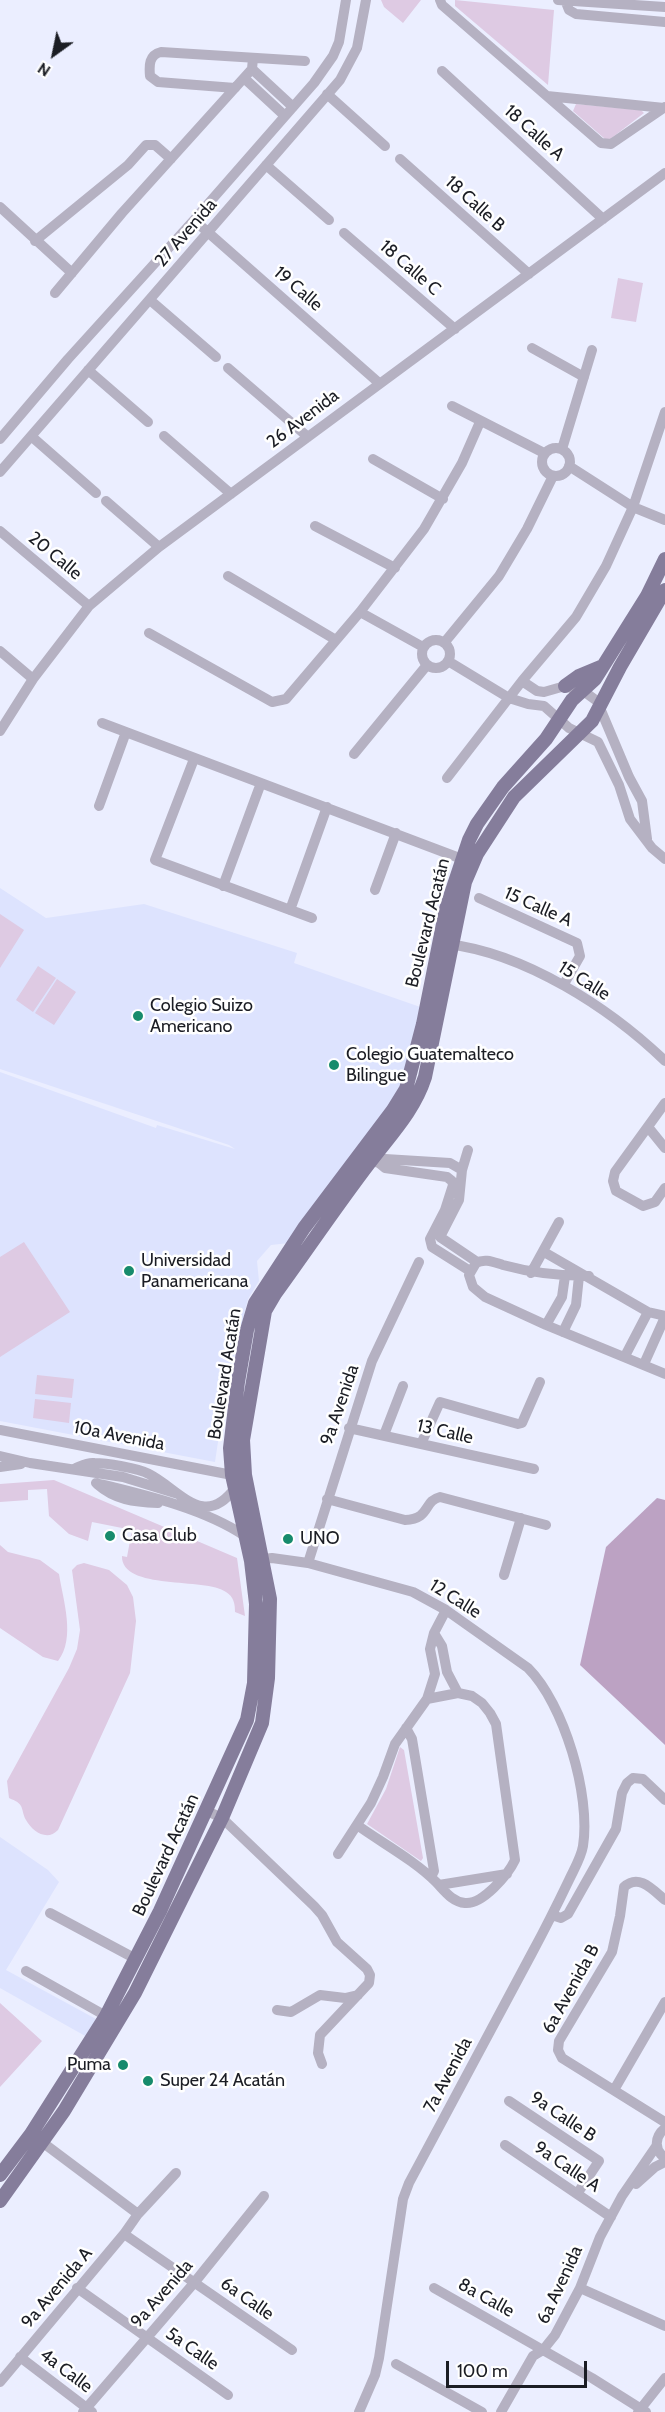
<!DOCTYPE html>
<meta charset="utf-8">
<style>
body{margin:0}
#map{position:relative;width:665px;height:2412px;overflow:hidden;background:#ebeeff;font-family:Cabin,sans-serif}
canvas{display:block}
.north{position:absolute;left:24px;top:24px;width:60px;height:60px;-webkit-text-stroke:4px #fff;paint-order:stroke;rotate:213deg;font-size:16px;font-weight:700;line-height:24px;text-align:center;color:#1b1d24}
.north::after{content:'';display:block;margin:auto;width:21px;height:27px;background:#1b1d24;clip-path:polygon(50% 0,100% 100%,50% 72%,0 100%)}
.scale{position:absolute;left:446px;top:2361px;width:141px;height:27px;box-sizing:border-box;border:3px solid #1b1d24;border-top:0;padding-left:8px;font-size:18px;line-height:21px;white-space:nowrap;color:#1b1d24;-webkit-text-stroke:4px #fff;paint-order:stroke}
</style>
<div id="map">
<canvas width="665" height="2412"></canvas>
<div class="north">N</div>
<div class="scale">100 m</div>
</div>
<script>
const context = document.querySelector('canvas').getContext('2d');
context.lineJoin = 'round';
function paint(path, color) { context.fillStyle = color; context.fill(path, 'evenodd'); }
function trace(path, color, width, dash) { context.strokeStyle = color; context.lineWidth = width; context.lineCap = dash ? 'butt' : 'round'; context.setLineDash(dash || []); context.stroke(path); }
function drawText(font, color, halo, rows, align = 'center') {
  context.font = font + ' Cabin,sans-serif'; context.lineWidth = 5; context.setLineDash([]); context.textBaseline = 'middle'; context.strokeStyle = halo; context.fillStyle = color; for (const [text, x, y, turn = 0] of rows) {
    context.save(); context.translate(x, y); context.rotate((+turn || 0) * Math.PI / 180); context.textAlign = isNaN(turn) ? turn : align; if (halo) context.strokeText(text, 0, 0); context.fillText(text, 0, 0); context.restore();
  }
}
const built = new Path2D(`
 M0,888L46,918L144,904L297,953L294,963L426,1009L402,1090L289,1243L271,1245L257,1261L259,1281L248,1299L226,1388L215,1462L0,1421V1072L156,1128L157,1125L235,1149L229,1145L0,1069Z
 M0,1837L48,1870L59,1882L6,1970L96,2019L87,2037L0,1988Z`);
const green = new Path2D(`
 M381,0H421L403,23L384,7Z
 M455,0L554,10L548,85L455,6Z
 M576,104L641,110L644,113L609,140L605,139L573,111Z
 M618,278L643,283L636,322L611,318Z
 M0,914L24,930L0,968Z
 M38,966L56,978L33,1012L16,1000Z
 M57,979L76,992L54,1025L35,1013Z
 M24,1242L70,1312L0,1357V1257Z
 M37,1375L74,1379L72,1398L35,1394Z
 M35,1399L71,1403L69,1423L33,1418Z
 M54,1480L237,1558L245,1616L235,1612C235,1604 234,1597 226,1592C206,1577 121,1591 122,1556L127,1557L132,1530L92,1522L88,1541L69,1534L49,1516L47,1489L28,1490V1500L0,1502V1484Z
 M0,1545L8,1552L40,1560L59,1574C63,1600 76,1638 58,1661L43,1657L0,1628Z
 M84,1563L109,1570L127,1585L133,1597L136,1621L130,1673L58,1830C47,1842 32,1831 26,1820C23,1815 23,1810 21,1806C18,1801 13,1800 9,1798L7,1781L69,1668L77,1649L80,1630L72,1570L77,1565Z
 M400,1747L404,1750L423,1858L421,1861L367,1824L386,1789Z
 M0,2003L42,2041L0,2087Z`);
const forest = new Path2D(`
 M657,1498L665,1500V1745L580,1665L606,1547Z`);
const minor = new Path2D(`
 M440,0L442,5L601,143L611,144L665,107
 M558,0L665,7
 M565,0L569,10L576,14L665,22
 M252,69L293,107
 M442,71L603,219
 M244,78L285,116
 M235,88L158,82L150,76C149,65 149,55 161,52L305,61
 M327,94L385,146
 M547,96L664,108
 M400,159L529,274
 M266,165L329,220
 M0,207L72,273
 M194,220L379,383
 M344,233L455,329
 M35,241L128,165L146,145H155L171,159
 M55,293L122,213L252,69L253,58
 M150,300L216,357
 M532,348L584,377
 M228,368L308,437
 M88,370L148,422
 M452,406L544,453
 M31,436L96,493
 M164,436L231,494
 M0,439L68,359L194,220L314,83L333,56L339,42L346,0
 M542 462a14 14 0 1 1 28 0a14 14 0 1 1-28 0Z
 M562,449L592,350
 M373,459L443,499
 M569,466L633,507L665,520
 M0,472L340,80L357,48L366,0
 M106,501L159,547
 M315,526L395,568
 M0,531L89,606
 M228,576L336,640
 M360,612L423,647
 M149,633L272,702L286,699L360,612L424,529L462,463L480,422
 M422 654a14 14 0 1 1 28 0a14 14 0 1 1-28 0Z
 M444,643L499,576L527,529L553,476
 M0,651L33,679
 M448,661L509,698L528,704L544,706L569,728L598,742L619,785L630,819L652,848L665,859
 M522,681L537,691L544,692L565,686L586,693L597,701L629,777L642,801L647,839
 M102,723L470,862
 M0,731L33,679L89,606L159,547L665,173
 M354,754L427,665
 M194,759L155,860L312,918
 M447,778L522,681L576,617L606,566L633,507L665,412
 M99,806L126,732
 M223,886L261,783
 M375,890L396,833
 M479,898L577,943L580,956L564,984
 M290,910L327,807
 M447,944C525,953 610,1008 665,1061
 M665,1103L615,1172L613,1181L616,1191L643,1206L655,1202L665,1188
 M648,1127L665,1148
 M468,1150L462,1170L459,1200L440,1237L477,1262
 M364,1159L379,1163L385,1168L447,1177L452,1181L453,1185L445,1210L430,1239L432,1247L470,1271
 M379,1163L385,1159L450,1163L462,1170
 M544,1252L648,1312L665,1316
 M531,1273L559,1222
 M589,1276C559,1276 532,1273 503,1265C493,1262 485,1258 476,1263L469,1275L473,1287L485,1297L546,1325L665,1374
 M546,1325L562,1297L565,1276
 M563,1332L576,1305L579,1276
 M625,1356L648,1312
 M644,1364L665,1317
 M349,1428L534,1469
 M0,1430L232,1475
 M384,1435L403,1386
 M421,1444L440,1402L518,1424L522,1423L540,1382
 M0,1456L30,1463L123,1477L178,1494
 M0,1467L21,1464
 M76,1468C81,1466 88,1462 94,1463C106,1463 138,1468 149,1474C180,1490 204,1530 235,1488
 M96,1483C145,1495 203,1508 245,1536
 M97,1484C115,1500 134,1502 158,1503
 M327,1499L405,1520C431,1519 423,1501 440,1497L546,1525
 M255,1560L272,1558L308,1563L413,1592L446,1610L528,1668C564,1704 591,1795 583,1846C581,1858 574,1869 569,1880C557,1905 545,1929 532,1953C491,2030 450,2106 409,2183L403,2199L379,2358L375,2375L359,2412
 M308,1563L372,1361L419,1262
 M504,1575L521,1518
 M434,1633L442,1646L447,1672L458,1693
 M406,1728L412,1739L434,1871L431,1877
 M207,1811L222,1818L314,1906L322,1915L337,1942L367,1969L370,1975L369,1983L320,2035L318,2053L322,2064
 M357,1825C382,1843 414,1860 436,1882C444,1890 452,1902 465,1903C482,1905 508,1875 515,1860L496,1724L490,1713L482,1703L472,1696L458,1693L427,1699
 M338,1854L371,1803L383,1777L395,1744L427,1699L435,1674L430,1649L434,1633L446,1610
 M439,1885L507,1874
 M50,1913L136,1959
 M552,1915L561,1918L568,1914L616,1829L622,1793L627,1783L633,1778L643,1779L665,1800
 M26,1971L106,2016
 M277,2010L291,2012L320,1995L345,1998L358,1995
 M614,2090L665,2002
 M509,2101L599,2161L577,2194
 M663,2121L562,2058L558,2050L559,2041L612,1952L620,1916L624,1887C639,1873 653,1890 665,1900
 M665,2128C654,2137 654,2150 665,2158
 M42,2142L138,2214
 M505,2145L611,2217
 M636,2184L655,2167L665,2162
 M124,2234L292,2350
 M77,2288L228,2395
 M434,2288L592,2378L646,2412
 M580,2288L665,2326
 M20,2357L92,2412
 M396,2364L482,2412
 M0,2382L124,2234L138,2214L176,2173
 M83,2412L194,2283L264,2196
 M501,2412L533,2356L543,2350L555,2335L580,2288L600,2237L622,2196L657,2145
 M638,2412L665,2378`);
const major = new Path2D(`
 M565,686L579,676L603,666
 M0,2175L31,2134L106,2016L160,1911L247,1720L254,1683L256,1604L251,1561L232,1475L230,1448L238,1382L247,1330L255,1303L304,1228L393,1110L406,1089L423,1024L446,909L469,840L477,824L503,787L546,739L572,700L595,679L647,596L665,559
 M0,2201L64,2111L135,1993L222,1818L262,1723L268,1678L270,1599L245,1475L243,1440L265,1311L275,1294C307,1250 337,1205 370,1162C391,1134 414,1111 425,1077L465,882L477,854L514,797L592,721L620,667L665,590`);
const markers = [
 [138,1016,6,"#178b6c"],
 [334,1065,6,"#178b6c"],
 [129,1271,6,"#178b6c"],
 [110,1536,6,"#178b6c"],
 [288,1539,6,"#178b6c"],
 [123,2065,6,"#178b6c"],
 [148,2081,6,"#178b6c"]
];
const streetNames = [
 ["18 Calle A",534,133,42],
 ["18 Calle B",475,204,42],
 ["27 Avenida",186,233,-49],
 ["18 Calle C",410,268,41],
 ["19 Calle",298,289,41],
 ["26 Avenida",303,419,-37],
 ["20 Calle",55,556,40],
 ["15 Calle A",538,907,24],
 ["Boulevard Acatán",428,923,-76],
 ["15 Calle",584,981,32],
 ["Boulevard Acatán",225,1374,-81],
 ["9a Avenida",340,1405,-71],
 ["13 Calle",445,1432,13],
 ["10a Avenida",119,1436,11],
 ["12 Calle",455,1599,32],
 ["Boulevard Acatán",166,1855,-65],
 ["6a Avenida B",571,1989,-61],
 ["7a Avenida",448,2075,-62],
 ["9a Calle B",563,2117,34],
 ["9a Calle A",567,2167,34],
 ["6a Avenida",560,2285,-65],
 ["9a Avenida A",57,2288,-50],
 ["9a Avenida",162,2294,-49],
 ["8a Calle",486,2298,29],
 ["6a Calle",247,2299,35],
 ["5a Calle",192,2349,35],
 ["4a Calle",66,2371,37]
];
const poiNames = [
 ["Colegio Suizo",150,1006],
 ["Americano",150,1027],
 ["Colegio Guatemalteco",346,1055],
 ["Bilingue",346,1076],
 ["Universidad",141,1261],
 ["Panamericana",141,1282],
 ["Casa Club",122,1536],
 ["UNO",300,1539],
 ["Puma",111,2065,"right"],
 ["Super 24 Acatán",160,2081]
];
paint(built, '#dde3fe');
paint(green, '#decae3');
paint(forest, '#bca2c3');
trace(minor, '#b5b1c2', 10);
trace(major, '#857d9b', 14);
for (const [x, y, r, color] of markers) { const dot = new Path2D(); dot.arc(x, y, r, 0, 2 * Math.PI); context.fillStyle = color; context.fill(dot); trace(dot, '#fff', 2); }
drawText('18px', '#1b1d24', '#fff', streetNames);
drawText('18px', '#1b1d24', '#fff', poiNames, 'left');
</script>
